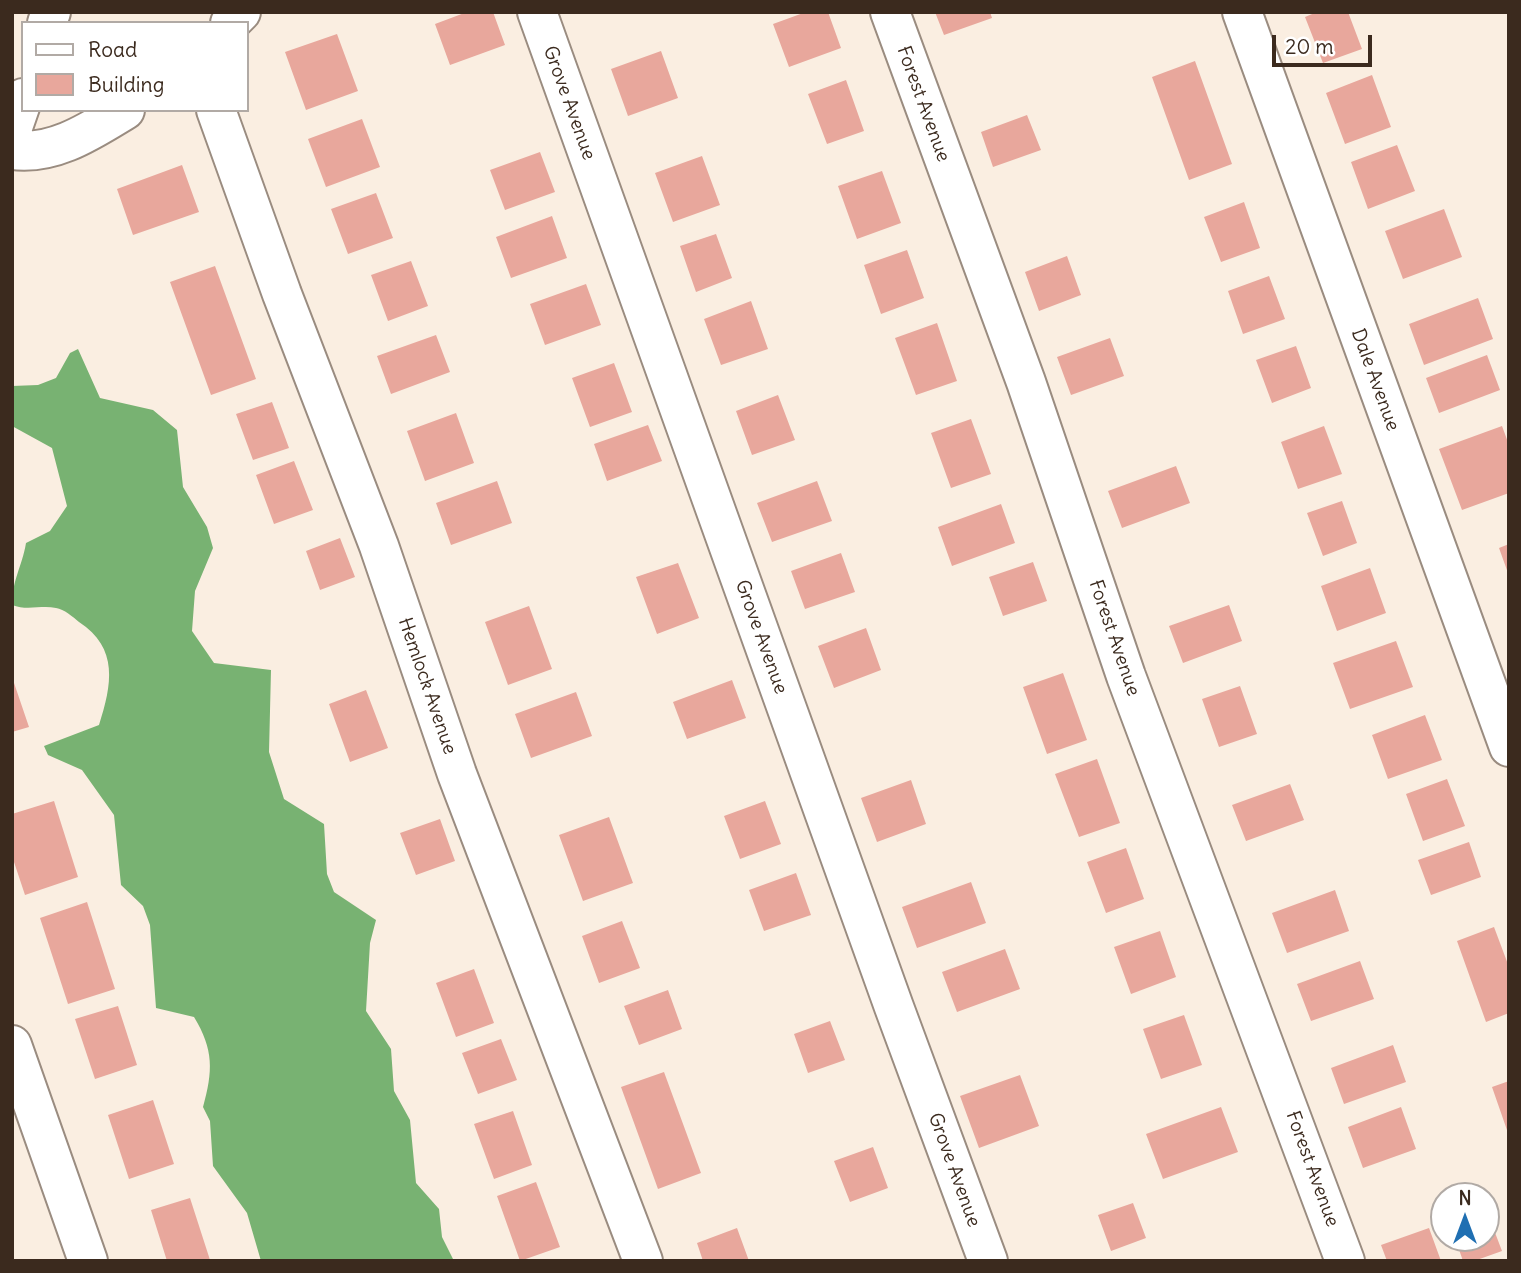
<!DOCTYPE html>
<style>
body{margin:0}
#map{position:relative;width:1521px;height:1273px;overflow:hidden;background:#faeee1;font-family:Delius,sans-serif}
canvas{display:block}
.frame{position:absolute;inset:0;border:14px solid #3b2a1e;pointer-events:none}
.legend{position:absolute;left:21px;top:21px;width:228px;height:91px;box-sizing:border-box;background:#fff;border:2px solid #b1aaa5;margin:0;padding:9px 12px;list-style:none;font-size:21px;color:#3b2a1e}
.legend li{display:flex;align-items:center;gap:14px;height:35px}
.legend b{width:35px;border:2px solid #b1aaa5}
.north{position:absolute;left:1430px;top:1182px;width:70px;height:70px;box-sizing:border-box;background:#fff;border:2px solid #b1aaa5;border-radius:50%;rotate:0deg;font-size:19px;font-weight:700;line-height:28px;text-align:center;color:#3b2a1e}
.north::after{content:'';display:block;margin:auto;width:24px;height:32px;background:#1f6fb2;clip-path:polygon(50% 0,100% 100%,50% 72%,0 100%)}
.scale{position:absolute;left:1272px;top:35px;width:100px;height:32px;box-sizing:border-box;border:4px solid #3b2a1e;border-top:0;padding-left:9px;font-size:21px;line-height:24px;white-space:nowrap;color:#3b2a1e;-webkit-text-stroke:5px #fff;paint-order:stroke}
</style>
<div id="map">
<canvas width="1521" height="1273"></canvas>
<div class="frame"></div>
<ul class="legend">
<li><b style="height:9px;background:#fff"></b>Road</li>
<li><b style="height:19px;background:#e8a79c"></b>Building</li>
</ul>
<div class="north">N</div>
<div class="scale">20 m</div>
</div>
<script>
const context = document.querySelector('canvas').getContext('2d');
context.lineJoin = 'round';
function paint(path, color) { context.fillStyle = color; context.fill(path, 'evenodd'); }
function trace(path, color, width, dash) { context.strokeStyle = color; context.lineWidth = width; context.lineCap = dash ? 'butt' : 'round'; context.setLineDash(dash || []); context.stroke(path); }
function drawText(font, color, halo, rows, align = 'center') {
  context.font = font + ' Delius,sans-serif'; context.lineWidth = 6; context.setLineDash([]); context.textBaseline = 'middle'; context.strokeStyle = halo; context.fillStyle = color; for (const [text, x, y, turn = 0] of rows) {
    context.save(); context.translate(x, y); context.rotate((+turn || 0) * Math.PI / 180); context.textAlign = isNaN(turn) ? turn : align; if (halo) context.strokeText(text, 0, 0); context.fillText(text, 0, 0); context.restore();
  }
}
const forest = new Path2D(`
 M78,349L100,398L153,410L177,430L183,487L207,527L213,548L195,591L192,631L214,663L271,670L269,752L284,799L324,824L327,874L334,892L376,920L370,943L366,1011L391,1049L394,1091L410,1120L416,1183L439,1209L442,1237L454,1261H261L247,1213L213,1166L210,1121L203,1107C213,1071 214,1050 194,1017L156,1008L150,925L143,906L121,885L114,815L82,770L48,755L44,746L99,725C112,685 119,648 79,622C73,617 64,609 56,608C41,605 27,611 12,605C12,580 22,567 26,543L50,531L67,506L52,448L12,426V386L38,385L56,378L70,353Z`);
const building = new Path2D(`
 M467,12H493L505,45L450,65L435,24Z
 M806,12H828L841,48L789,67L773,24Z
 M935,12H990L992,18L944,35Z
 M1317,12H1348L1362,49L1323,63L1305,17Z
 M337,34L358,91L306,110L285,52Z
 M661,51L678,98L628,116L611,69Z
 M1195,61L1232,164L1189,180L1152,77Z
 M1372,75L1391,127L1345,144L1326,93Z
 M846,80L864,131L827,144L808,94Z
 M1027,115L1041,150L993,167L981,132Z
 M362,119L380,167L326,187L308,139Z
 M1397,145L1415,191L1368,209L1351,162Z
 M540,152L555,192L505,210L490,170Z
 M702,156L720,205L673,222L655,173Z
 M182,165L199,212L133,235L117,189Z
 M882,171L901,223L857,239L838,186Z
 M376,193L393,238L348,254L331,209Z
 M1244,202L1260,248L1221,262L1204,217Z
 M1444,209L1462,257L1403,279L1385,231Z
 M552,216L567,258L511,278L496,237Z
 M716,234L732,278L696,292L680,246Z
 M907,250L924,298L881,314L864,265Z
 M1067,256L1081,295L1039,311L1025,272Z
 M411,261L428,306L388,321L371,275Z
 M215,266L256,379L211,395L170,282Z
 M1269,276L1285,319L1243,334L1228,291Z
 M586,284L601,325L545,345L530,304Z
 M1478,298L1493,339L1424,365L1409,324Z
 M751,301L768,349L721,365L704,319Z
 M937,323L957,381L916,395L895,338Z
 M436,335L450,372L391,394L377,356Z
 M1110,338L1124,376L1071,395L1057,357Z
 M1296,346L1311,388L1272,403L1256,360Z
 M1487,355L1500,390L1439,413L1426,378Z
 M614,363L632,412L590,427L572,378Z
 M778,395L795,440L752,455L736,411Z
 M272,402L289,448L253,460L236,414Z
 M456,413L474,463L425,481L407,431Z
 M971,419L991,474L951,488L931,433Z
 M648,425L662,461L607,481L594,444Z
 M1324,426L1342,474L1298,489L1281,442Z
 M1502,426L1509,445V493L1462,510L1439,449Z
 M294,461L313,510L274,524L256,475Z
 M1176,466L1190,503L1122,528L1108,491Z
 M497,481L512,523L451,545L436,503Z
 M817,481L832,521L772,542L757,503Z
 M1342,501L1357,543L1323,556L1307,513Z
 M1001,504L1015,543L952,566L938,527Z
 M340,538L355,577L320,590L306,551Z
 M1509,544V573H1508L1499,548Z
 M841,553L855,592L805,609L791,571Z
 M1033,562L1047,601L1003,616L989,577Z
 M678,563L699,618L657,634L636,577Z
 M1370,568L1386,613L1337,631L1321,586Z
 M1229,605L1242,641L1183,663L1169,626Z
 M529,606L552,669L508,685L485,622Z
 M866,628L881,670L834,688L818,646Z
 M1396,641L1413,687L1350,709L1333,663Z
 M1063,673L1087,740L1047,754L1023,687Z
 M12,677L29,727L12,732Z
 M732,680L746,718L687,739L673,702Z
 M1240,686L1257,734L1219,747L1202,699Z
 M366,690L388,748L350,762L329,704Z
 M576,692L592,736L531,758L515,714Z
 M1425,715L1442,760L1388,779L1372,735Z
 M1097,759L1120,823L1079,837L1055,774Z
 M1447,779L1465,826L1423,841L1406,794Z
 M911,780L926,824L877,842L861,798Z
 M1290,784L1304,820L1246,841L1232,805Z
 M54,801L78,877L25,895L12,856V814Z
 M765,801L781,844L740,859L724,816Z
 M609,817L633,883L583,901L559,835Z
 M440,819L455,861L416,875L400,833Z
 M1469,842L1481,877L1431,895L1418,860Z
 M1126,848L1144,899L1106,913L1087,862Z
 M796,873L811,915L764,931L749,890Z
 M971,882L986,923L917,948L902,907Z
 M1335,890L1349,931L1287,953L1272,913Z
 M87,902L115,989L68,1004L40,918Z
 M622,921L640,968L599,983L582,936Z
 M1494,927L1509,967V1013L1486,1022L1457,941Z
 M1160,931L1176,977L1131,994L1114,947Z
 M1005,949L1020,989L957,1012L942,972Z
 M1360,961L1374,999L1311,1021L1297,984Z
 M474,969L494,1023L456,1037L436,983Z
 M668,990L682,1029L639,1045L624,1006Z
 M118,1006L137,1065L95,1079L75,1019Z
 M1184,1015L1202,1065L1161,1079L1143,1029Z
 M830,1021L845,1060L808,1073L794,1034Z
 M501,1039L517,1080L478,1094L462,1053Z
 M1393,1045L1406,1082L1344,1104L1331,1068Z
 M664,1072L701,1173L658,1189L621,1087Z
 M1020,1075L1039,1126L979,1148L960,1096Z
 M1509,1081V1133H1508L1492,1087Z
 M153,1100L174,1164L129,1179L108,1115Z
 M1221,1107L1238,1152L1163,1179L1146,1134Z
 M1401,1107L1416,1149L1363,1168L1348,1127Z
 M513,1111L532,1165L494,1179L474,1124Z
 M873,1147L888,1188L850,1202L834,1161Z
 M536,1182L560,1247L520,1261L497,1196Z
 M190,1198L210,1260L167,1261L151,1210Z
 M1133,1203L1146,1238L1111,1251L1098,1215Z
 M1486,1209L1502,1251L1474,1261H1463L1455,1238H1486Z
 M737,1228L749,1261H703L697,1243Z
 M1429,1228L1441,1261H1387L1381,1245Z`);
const minor = new Path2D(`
 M537,12L894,1007L988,1261
 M890,12L1026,382L1126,676L1345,1261
 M1242,12L1509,747
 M47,23L51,12
 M230,23L241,12
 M216,110L282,294L379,546L457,774L643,1261
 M12,130L23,98
 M12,150C54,156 92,130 125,110
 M12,1045L88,1261`);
const streetNames = [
 ["Grove Avenue",569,103,70],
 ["Forest Avenue",923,104,70],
 ["Dale Avenue",1375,380,70],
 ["Grove Avenue",761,637,70],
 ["Forest Avenue",1114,638,71],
 ["Hemlock Avenue",427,686,71],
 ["Forest Avenue",1312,1169,70],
 ["Grove Avenue",954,1170,70]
];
paint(forest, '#78b272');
paint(building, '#e8a79c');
trace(minor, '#9a8c80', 42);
trace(minor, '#fff', 38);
drawText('19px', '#3b2a1e', '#fff', streetNames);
</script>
